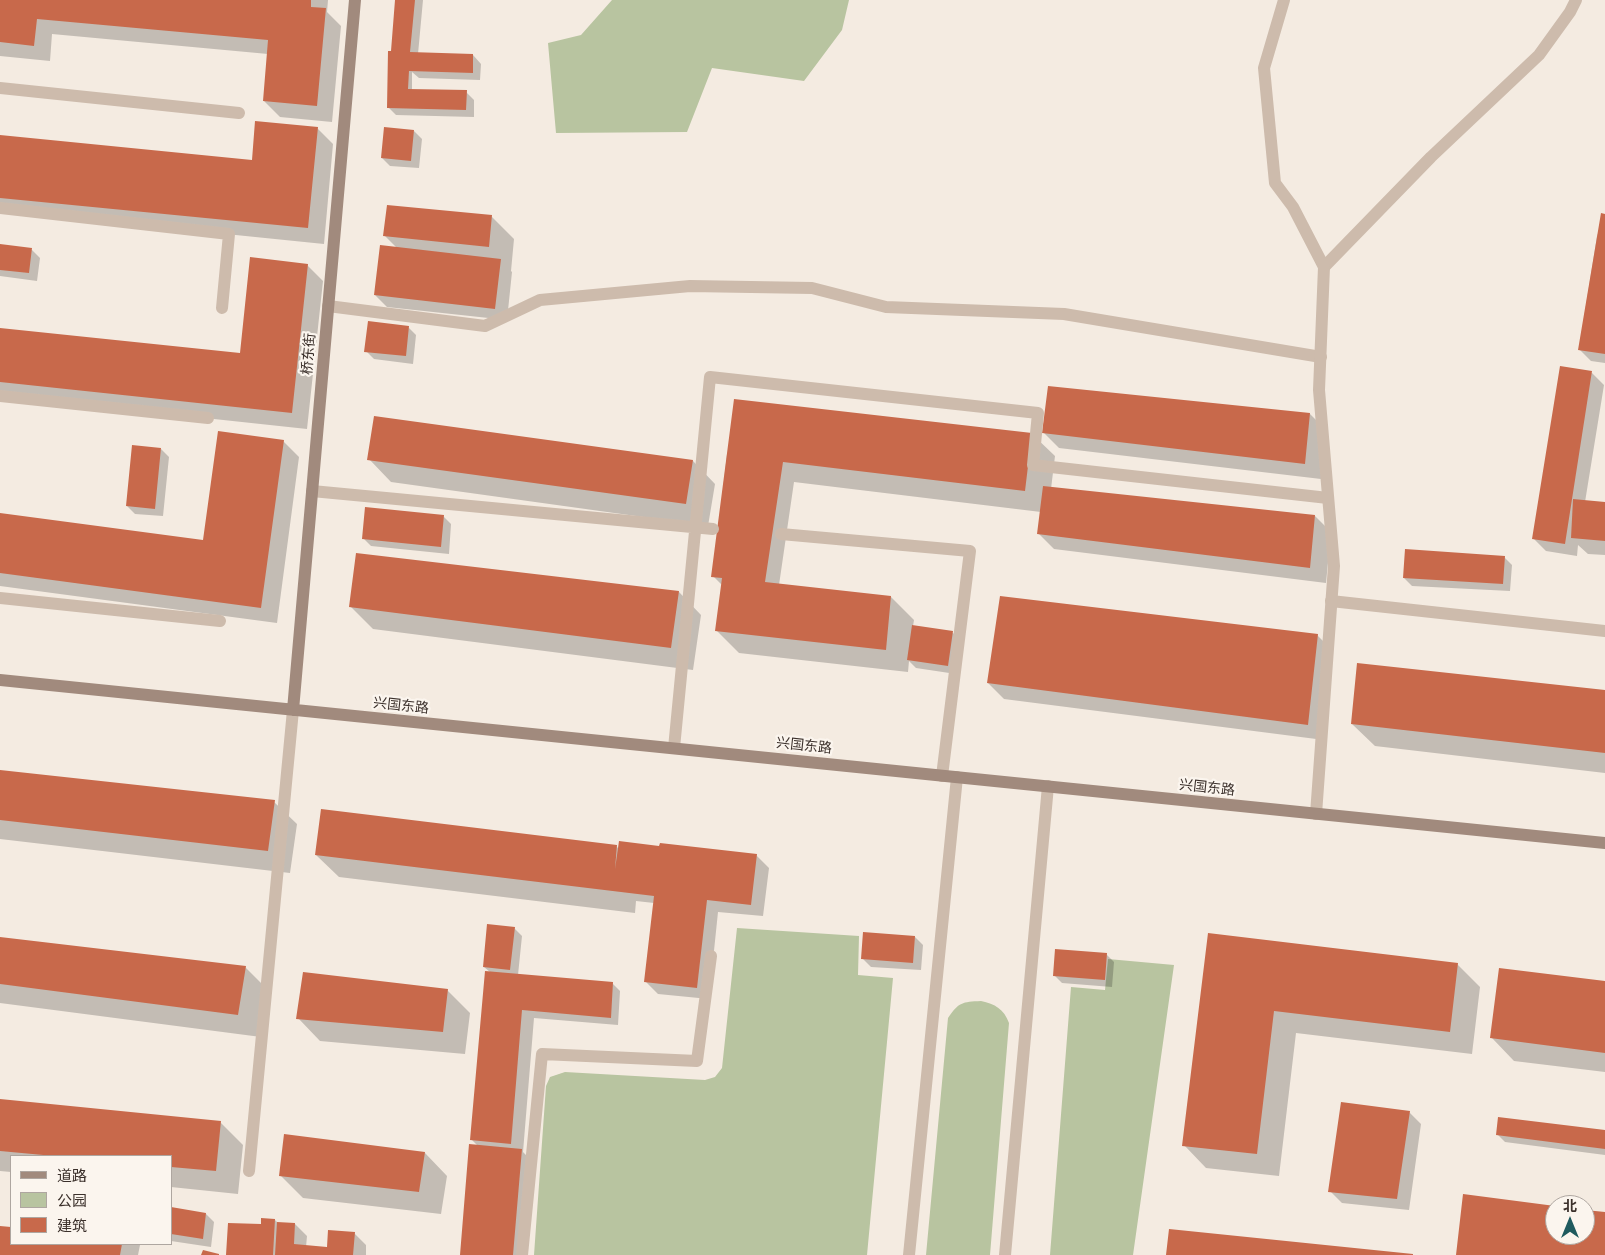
<!DOCTYPE html>
<meta charset="utf-8">
<style>
body{margin:0}
#map{position:relative;width:1605px;height:1255px;overflow:hidden;background:#f4ebe1;font-family:"PT Sans Narrow","Noto Sans SC",sans-serif}
canvas{display:block}
.legend{position:absolute;left:10px;top:1155px;width:162px;height:90px;box-sizing:border-box;background:#fbf5ee;border:1px solid #aea6a0;margin:0;padding:6px 9px;list-style:none;font-size:15px;color:#3b302b}
.legend li{display:flex;align-items:center;gap:10px;height:25px}
.legend b{width:25px;border:1px solid #aea6a0}
.north{position:absolute;left:1545px;top:1195px;width:50px;height:50px;box-sizing:border-box;background:#fbf5ee;border:1px solid #aea6a0;border-radius:50%;rotate:0deg;font-size:14px;font-weight:700;line-height:20px;text-align:center;color:#3b302b}
.north::after{content:'';display:block;margin:auto;width:18px;height:22px;background:#1f5a5e;clip-path:polygon(50% 0,100% 100%,50% 72%,0 100%)}
</style>
<div id="map">
<canvas width="1605" height="1255"></canvas>
<ul class="legend">
<li><b style="height:6px;background:#a18a7d"></b>道路</li>
<li><b style="height:14px;background:#b8c4a0"></b>公园</li>
<li><b style="height:14px;background:#c8694b"></b>建筑</li>
</ul>
<div class="north">北</div>
</div>
<script>
const context = document.querySelector('canvas').getContext('2d');
context.lineJoin = 'round';
function paint(path, color) { context.fillStyle = color; context.fill(path, 'evenodd'); }
function trace(path, color, width, dash) { context.strokeStyle = color; context.lineWidth = width; context.lineCap = dash ? 'butt' : 'round'; context.setLineDash(dash || []); context.stroke(path); }
function drawText(font, color, halo, rows, align = 'center') {
  context.font = font + ' "PT Sans Narrow","Noto Sans SC",sans-serif'; context.lineWidth = 4.5; context.setLineDash([]); context.textBaseline = 'middle'; context.strokeStyle = halo; context.fillStyle = color; for (const [text, x, y, turn = 0] of rows) {
    context.save(); context.translate(x, y); context.rotate((+turn || 0) * Math.PI / 180); context.textAlign = isNaN(turn) ? turn : align; if (halo) context.strokeText(text, 0, 0); context.fillText(text, 0, 0); context.restore();
  }
}
const green = new Path2D(`
 M612,0H849L842,30L804,81L712,68L687,132L556,133L548,43L581,35Z
 M737,928L859,936L858,975L893,978L867,1255H534L546,1086L550,1077L565,1072L705,1080L715,1077L722,1068Z
 M1108,959L1174,965L1133,1255H1050L1071,987L1105,990Z
 M981,1001C995,1004 1004,1009 1009,1023L990,1255H926L948,1018C959,1002 962,1002 981,1001Z`);
const shadow = new Path2D(`
 M0,0H328L327,12L341,26L332,122L280,117L264,101L268,54L52,34L50,61L0,56Z
 M396,0H423L418,54L473,55L481,64L480,80L419,78L412,72V90L466,92L474,100V117L396,115L388,107L395,53Z
 M317,128L333,144L324,244L0,211V137L253,162Z
 M414,131L422,139L419,168L390,166L382,158Z
 M1605,215V363L1591,361L1579,349L1597,236Z
 M491,216L514,239L511,271L512,272L507,320L387,307L375,295L397,248L385,236Z
 M0,246L32,250L40,258L37,281L0,276Z
 M307,265L323,281L307,429L0,396V329L241,355Z
 M408,327L416,335L413,364L374,359L366,351Z
 M1561,368L1592,373L1604,385L1585,502L1605,503V555L1588,554L1578,545L1577,556L1546,551L1533,538Z
 M1310,414L1326,430L1321,479L1059,448L1043,432Z
 M1032,434L1055,456L1051,489L1315,516L1331,532L1326,583L1054,549L1038,533L1041,512L794,482L779,585L891,597L914,620L913,626L953,633L961,641L956,674L916,668L909,661L908,672L739,653L716,630L722,585L713,576L727,454Z
 M283,441L299,457L277,623L0,586V514L204,542Z
 M161,449L169,457L163,516L135,514L127,506Z
 M369,459L693,461L715,484L708,526L391,482Z
 M443,516L451,524L449,554L371,546L363,538Z
 M1504,557L1512,565L1510,591L1412,586L1404,578Z
 M679,592L701,615L693,670L373,629L351,607Z
 M1317,635L1333,651L1324,740L1004,699L988,683Z
 M1605,691V773L1375,746L1352,724Z
 M0,772L274,802L297,824L290,873L0,839Z
 M616,846L619,849L756,855L769,868L763,916L718,912L709,999L658,994L646,982L654,903L636,901L635,913L339,877L316,855Z
 M514,928L522,936L518,975L612,983L620,991L618,1025L534,1018L523,1152L533,1162L525,1255H461L478,1146L472,1140L490,972L484,967Z
 M1209,935L1457,964L1480,987L1472,1054L1296,1033L1279,1176L1206,1168L1184,1145Z
 M915,937L923,945L921,970L871,967L863,959Z
 M0,938L245,967L268,990L261,1037L0,1003Z
 M1106,954L1114,962L1112,987L1062,983L1054,975Z
 M1605,983V1072L1514,1061L1492,1038Z
 M447,990L470,1013L465,1054L320,1041L298,1018Z
 M0,1100L220,1122L243,1145L238,1194L171,1187V1156H11V1172L0,1171Z
 M1409,1112L1421,1124L1409,1210L1342,1203L1330,1191Z
 M1605,1132V1155L1505,1142L1497,1134Z
 M425,1153L447,1176L441,1214L303,1198L280,1175Z
 M171,1208L206,1214L214,1222L211,1247L171,1241Z
 M275,1220L278,1223L295,1224L307,1236L306,1247L328,1248L354,1233L366,1245V1255H227L262,1226Z
 M0,1227L11,1228V1244H139L140,1245L138,1255H0Z`);
const building = new Path2D(`
 M0,0H311V7L326,8L317,106L263,101L268,40L37,19L34,46L0,42Z
 M395,0H415L410,52L473,54V73L409,71L408,89L467,90L466,110L387,108L388,51H391Z
 M255,121L318,127L308,228L0,198V135L252,160Z
 M384,127L414,130L411,161L381,158Z
 M387,205L492,215L489,247L383,236Z
 M1601,213L1605,214V354L1578,350Z
 M0,244L32,248L29,273L0,270Z
 M380,245L501,259L495,309L374,295Z
 M250,257L308,264L292,413L0,382V328L240,353Z
 M368,321L409,326L406,356L364,352Z
 M1560,366L1592,371L1565,544L1532,539Z
 M1048,386L1310,413L1305,464L1042,433Z
 M734,399L1032,433L1025,491L783,462L765,582L891,596L886,650L715,631L722,578L711,577Z
 M374,416L693,460L686,504L367,460Z
 M218,431L284,440L261,608L0,573V513L203,540Z
 M132,445L161,448L155,509L126,506Z
 M1043,486L1315,515L1310,568L1037,534Z
 M1573,499L1605,502V541L1571,538Z
 M365,507L444,515L441,547L362,539Z
 M1405,549L1505,556L1503,584L1403,578Z
 M356,553L679,591L671,648L349,607Z
 M1000,596L1318,634L1308,725L987,683Z
 M912,625L953,631L948,666L907,660Z
 M1357,663L1605,690V753L1351,724Z
 M0,770L275,800L268,851L0,820Z
 M321,809L617,845L615,869L619,841L659,846L660,843L757,854L751,905L707,900L697,988L644,982L654,896L315,855Z
 M487,924L515,927L510,970L483,967Z
 M863,932L915,936L913,963L861,959Z
 M1208,933L1458,963L1450,1032L1274,1011L1257,1154L1182,1146Z
 M0,937L246,966L238,1015L0,984Z
 M1055,949L1107,953L1105,980L1053,976Z
 M1499,968L1605,981V1053L1490,1038Z
 M485,971L613,982L611,1018L522,1010L511,1144L470,1140Z
 M303,972L448,989L443,1032L296,1019Z
 M0,1099L221,1121L216,1171L171,1167V1156H54L0,1151Z
 M1341,1102L1410,1111L1397,1199L1328,1192Z
 M1498,1117L1605,1130V1149L1496,1135Z
 M284,1134L425,1152L419,1192L279,1176Z
 M469,1144L522,1149L513,1255H460Z
 M1463,1194L1555,1206V1235H1585V1210L1605,1212V1255H1456Z
 M171,1207L206,1213L203,1239L171,1234Z
 M261,1218L275,1219L273,1255H226L228,1223L261,1224Z
 M277,1222L295,1223L294,1244L327,1247L328,1230L355,1232L353,1255H275Z
 M0,1226L11,1227V1244H122L120,1255H0Z
 M1169,1229L1413,1254V1255H1166Z
 M203,1250L219,1254V1255H201Z`);
const lane = new Path2D(`
 M0,88L239,113
 M0,208L229,234L222,308
 M1324,267L1431,157L1539,55L1570,12L1576,0
 M328,306L485,326L540,300L690,286L812,288L886,307L1064,314L1321,357
 M0,396L208,418
 M312,491L713,529
 M781,534L970,551L942,776
 M0,598L220,621
 M1331,601L1605,631
 M674,748L710,377L1038,413L1033,465L1328,498
 M522,1255L542,1054L697,1061L711,956
 M909,1255L957,777
 M1005,1255L1048,786`);
const street = new Path2D(`
 M1284,0L1264,68L1275,183L1293,207L1324,267L1319,390L1334,566L1316,814
 M249,1171L293,710`);
const secondary = new Path2D(`
 M0,680L1605,843
 M293,710L355,0`);
const streetNames = [
 ["桥东街",309,354,-85],
 ["兴国东路",401,706,6],
 ["兴国东路",804,746,6],
 ["兴国东路",1207,788,6]
];
paint(green, '#b8c4a0');
paint(shadow, '#0003');
paint(building, '#c8694b');
trace(lane, '#cdbbac', 12);
trace(street, '#cdbbac', 12);
trace(secondary, '#a18a7d', 12);
drawText('14px', '#3b302b', '#fbf5ee', streetNames);
</script>
